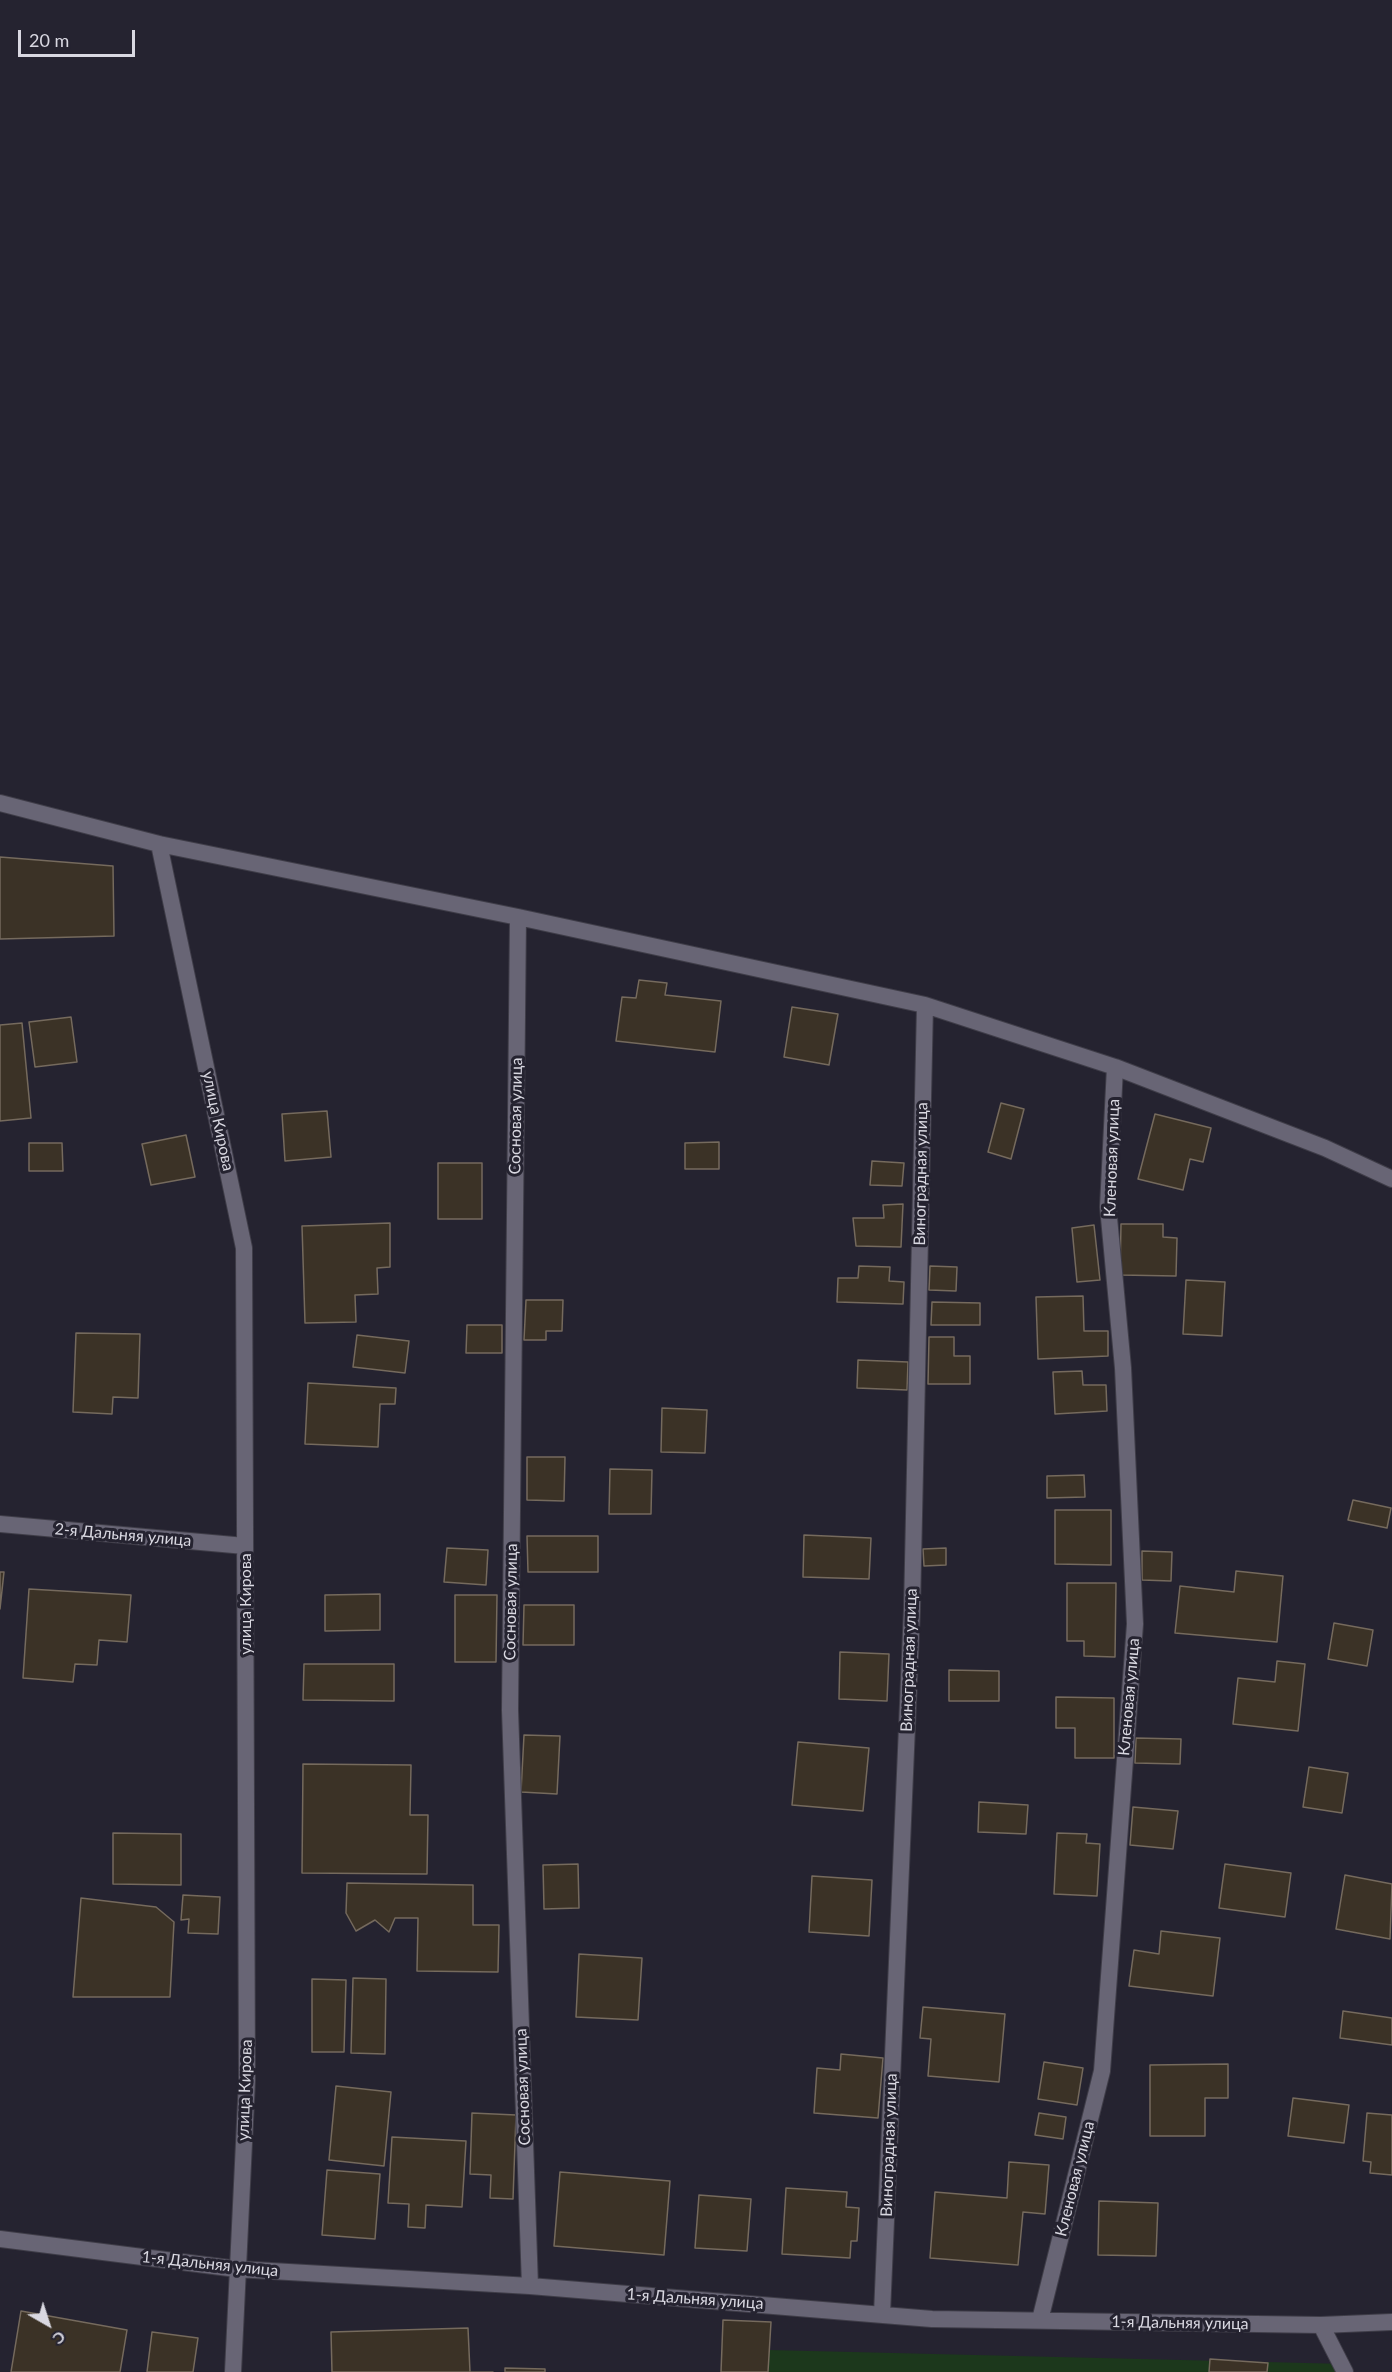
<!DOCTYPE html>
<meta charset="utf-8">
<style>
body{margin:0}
#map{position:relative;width:1392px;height:2372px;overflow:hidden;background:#252330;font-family:Lato,sans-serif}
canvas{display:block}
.north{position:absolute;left:18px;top:2294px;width:60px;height:60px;-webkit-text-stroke:4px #252330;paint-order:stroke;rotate:141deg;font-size:16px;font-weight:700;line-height:24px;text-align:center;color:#d9d8e1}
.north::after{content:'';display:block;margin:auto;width:21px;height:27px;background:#d9d8e1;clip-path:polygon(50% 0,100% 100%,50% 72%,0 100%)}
.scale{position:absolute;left:18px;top:30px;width:117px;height:27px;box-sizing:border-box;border:3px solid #d9d8e1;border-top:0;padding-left:8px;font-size:18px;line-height:21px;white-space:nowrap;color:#d9d8e1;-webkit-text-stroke:4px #252330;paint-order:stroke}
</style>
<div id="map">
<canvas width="1392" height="2372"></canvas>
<div class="north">С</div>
<div class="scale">20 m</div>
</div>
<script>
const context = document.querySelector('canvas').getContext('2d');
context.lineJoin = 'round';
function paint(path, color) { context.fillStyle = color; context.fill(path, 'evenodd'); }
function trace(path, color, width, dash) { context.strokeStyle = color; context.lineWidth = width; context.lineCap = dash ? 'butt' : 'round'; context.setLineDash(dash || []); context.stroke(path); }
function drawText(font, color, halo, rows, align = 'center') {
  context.font = font + ' Lato,sans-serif'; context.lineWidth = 6; context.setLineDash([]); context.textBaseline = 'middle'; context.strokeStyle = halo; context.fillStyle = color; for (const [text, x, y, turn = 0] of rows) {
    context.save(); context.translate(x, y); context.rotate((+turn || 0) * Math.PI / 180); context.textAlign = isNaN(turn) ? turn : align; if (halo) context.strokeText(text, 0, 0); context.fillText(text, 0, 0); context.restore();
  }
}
const green = new Path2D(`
 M769,2350L1347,2364L1350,2372H768Z`);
const building = new Path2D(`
 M0,857L113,866L114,936L0,939Z
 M639,980L667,983L665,995L721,1001L715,1052L616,1041L622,997L636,998Z
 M792,1007L838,1014L829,1065L784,1057Z
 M71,1017L77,1062L35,1067L29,1022Z
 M22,1023L31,1118L0,1121V1025Z
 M1001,1103L1024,1109L1011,1159L988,1152Z
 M327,1111L331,1157L285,1161L282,1114Z
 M1155,1114L1211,1128L1203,1162L1190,1159L1183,1190L1138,1179Z
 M186,1135L195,1177L151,1185L142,1144Z
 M719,1142V1169H685V1143Z
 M29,1143H62L63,1171H29Z
 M872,1161L904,1163L902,1186L870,1185Z
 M438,1163H482V1219H438Z
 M903,1204L901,1247L856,1246L853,1218H884L883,1205Z
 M390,1223V1267L377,1268L378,1294L355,1295L356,1322L305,1323L302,1226Z
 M1121,1224H1163V1237L1177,1238L1176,1276L1120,1275Z
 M1094,1225L1100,1280L1077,1282L1072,1228Z
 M859,1266L890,1267L889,1281L904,1282L903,1304L837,1302L838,1278H858Z
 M930,1266L957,1267L956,1291L929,1290Z
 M1186,1280L1225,1282L1222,1336L1183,1334Z
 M1083,1296L1084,1331H1108V1356L1038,1359L1036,1297Z
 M526,1300H563L562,1331H546V1340H524Z
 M932,1302L980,1303V1325H931Z
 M467,1325H502V1353H466Z
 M76,1333L140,1334L138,1398L113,1397L112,1414L73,1412Z
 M357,1335L409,1341L405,1373L353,1367Z
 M929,1337H954V1356H970V1384H928Z
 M858,1360L908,1362L907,1390L857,1388Z
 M1082,1371L1083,1385H1106L1107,1411L1055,1414L1053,1372Z
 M308,1383L396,1388L395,1404H380L378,1447L305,1444Z
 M662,1408L707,1410L705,1453L661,1452Z
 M527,1457H565L564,1501L527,1500Z
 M610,1469L652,1470L651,1514H609Z
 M1084,1475L1085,1497L1047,1498V1476Z
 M1353,1500L1391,1508L1387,1528L1348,1520Z
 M1055,1510H1111V1565L1055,1564Z
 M804,1535L871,1538L869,1579L803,1577Z
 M527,1536H598V1572H528Z
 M447,1548L488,1550L486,1585L444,1582Z
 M946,1548V1565L924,1566L923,1549Z
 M1142,1551L1172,1552L1171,1581L1142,1580Z
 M1236,1571L1283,1576L1277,1642L1175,1633L1180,1586L1234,1592Z
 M0,1572H4L0,1609Z
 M1067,1583H1116L1115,1657L1084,1656V1641H1067Z
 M29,1589L131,1595L127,1642L99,1640L97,1665L75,1664L73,1682L23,1678Z
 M380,1594V1630L325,1631V1595Z
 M455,1595H497L496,1662H455Z
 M524,1605H574V1645H523Z
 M1334,1623L1373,1630L1367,1666L1328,1659Z
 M840,1652L889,1654L887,1701L839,1699Z
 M1277,1661L1305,1664L1298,1731L1233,1724L1238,1678L1275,1682Z
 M304,1664H394V1701L303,1700Z
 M949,1670L999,1671V1701H949Z
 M1056,1697L1114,1698V1758H1075V1728H1056Z
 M524,1735L560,1736L557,1794L521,1792Z
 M1136,1738L1181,1739L1180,1764L1135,1763Z
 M798,1742L869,1748L863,1811L792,1805Z
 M303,1764L411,1765L410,1815H428L427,1874L302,1873Z
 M1309,1767L1348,1773L1342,1813L1303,1807Z
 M979,1802L1028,1805L1026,1834L978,1832Z
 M1133,1807L1178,1811L1173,1849L1130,1845Z
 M113,1833L181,1834V1885L113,1884Z
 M1057,1833L1087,1834L1086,1843L1100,1844L1097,1896L1054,1894Z
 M578,1864L579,1908L544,1909L543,1865Z
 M1225,1864L1291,1873L1285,1917L1219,1908Z
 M1345,1875L1392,1884L1390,1939L1336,1929Z
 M812,1876L872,1880L869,1936L809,1932Z
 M347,1883L473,1885V1925H499L498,1972L417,1971L418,1918H395L389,1932L375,1920L356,1931L346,1913Z
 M183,1895L220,1897L218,1934L188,1933L189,1919L181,1920Z
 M81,1898L156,1907L174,1922L170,1997H73Z
 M1161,1931L1220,1938L1213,1996L1129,1986L1134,1950L1159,1954Z
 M579,1954L642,1958L638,2020L576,2017Z
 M353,1978L386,1979L385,2054L351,2053Z
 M312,1979L346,1980L344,2052H312Z
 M923,2007L1005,2014L999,2082L928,2076L931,2039L920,2038Z
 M1343,2011L1392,2018V2045L1340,2038Z
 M841,2054L883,2058L878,2118L814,2113L817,2068L840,2070Z
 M1044,2062L1083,2068L1077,2105L1038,2099Z
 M1228,2064V2098H1205V2136H1150V2065Z
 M336,2086L391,2092L384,2166L329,2160Z
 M1293,2098L1349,2105L1344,2143L1288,2136Z
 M472,2113L516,2115L513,2199L490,2198L491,2175L470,2174Z
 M1039,2113L1066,2117L1063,2139L1035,2135Z
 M1367,2113L1392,2115V2175L1370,2173L1371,2162L1363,2161Z
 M392,2137L466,2141L462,2207L426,2205L425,2228L408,2227L409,2204L388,2203Z
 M1009,2162L1049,2165L1045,2214L1023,2212L1018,2265L930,2258L935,2192L1007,2198Z
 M327,2170L380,2174L375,2239L322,2235Z
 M560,2172L670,2181L664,2255L554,2246Z
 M786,2188L847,2192L846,2207L859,2208L857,2241H851L850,2258L782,2254Z
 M699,2195L751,2199L747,2251L695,2248Z
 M1099,2201L1158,2203L1156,2256L1098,2255Z
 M21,2311L127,2330L120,2372H11Z
 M723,2320L771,2322L768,2372H721Z
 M468,2328L470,2372H493H332L331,2332Z
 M152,2332L198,2338L193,2372H147Z
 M1210,2359L1268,2363L1267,2372H1209Z
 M505,2368L545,2369V2372H505Z`);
const minor = new Path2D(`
 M0,803L159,844L518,917L925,1005L1115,1067L1325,1148L1392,1179
 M159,844L244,1248L247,2080L233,2372
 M518,917L510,1710L530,2286
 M0,1524L245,1546
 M0,2239L237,2269L530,2286L932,2319L1321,2325L1392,2322
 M882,2314L912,1609L925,1005
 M1040,2320L1102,2071L1135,1624L1123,1368L1108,1207L1115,1067
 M1321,2325L1345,2372`);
const streetNames = [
 ["Сосновая улица",516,1116,-89],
 ["улица Кирова",218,1121,78],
 ["Кленовая улица",1112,1158,-88],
 ["Виноградная улица",921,1174,-89],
 ["2-я Дальняя улица",123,1535,5],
 ["Сосновая улица",511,1602,-89],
 ["улица Кирова",246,1604,-90],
 ["Виноградная улица",909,1660,-88],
 ["Кленовая улица",1129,1697,-85],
 ["Сосновая улица",523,2087,-92],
 ["улица Кирова",245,2090,-88],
 ["Виноградная улица",889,2145,-88],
 ["Кленовая улица",1075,2179,-76],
 ["1-я Дальняя улица",210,2264,6],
 ["1-я Дальняя улица",695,2299,4],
 ["1-я Дальняя улица",1180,2323,1]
];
paint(green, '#1c381c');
paint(building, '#3b3226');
trace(building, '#756a5d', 1.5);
trace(minor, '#3f3d48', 18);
trace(minor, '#686575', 16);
drawText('16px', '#d9d8e1', '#252330', streetNames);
</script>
